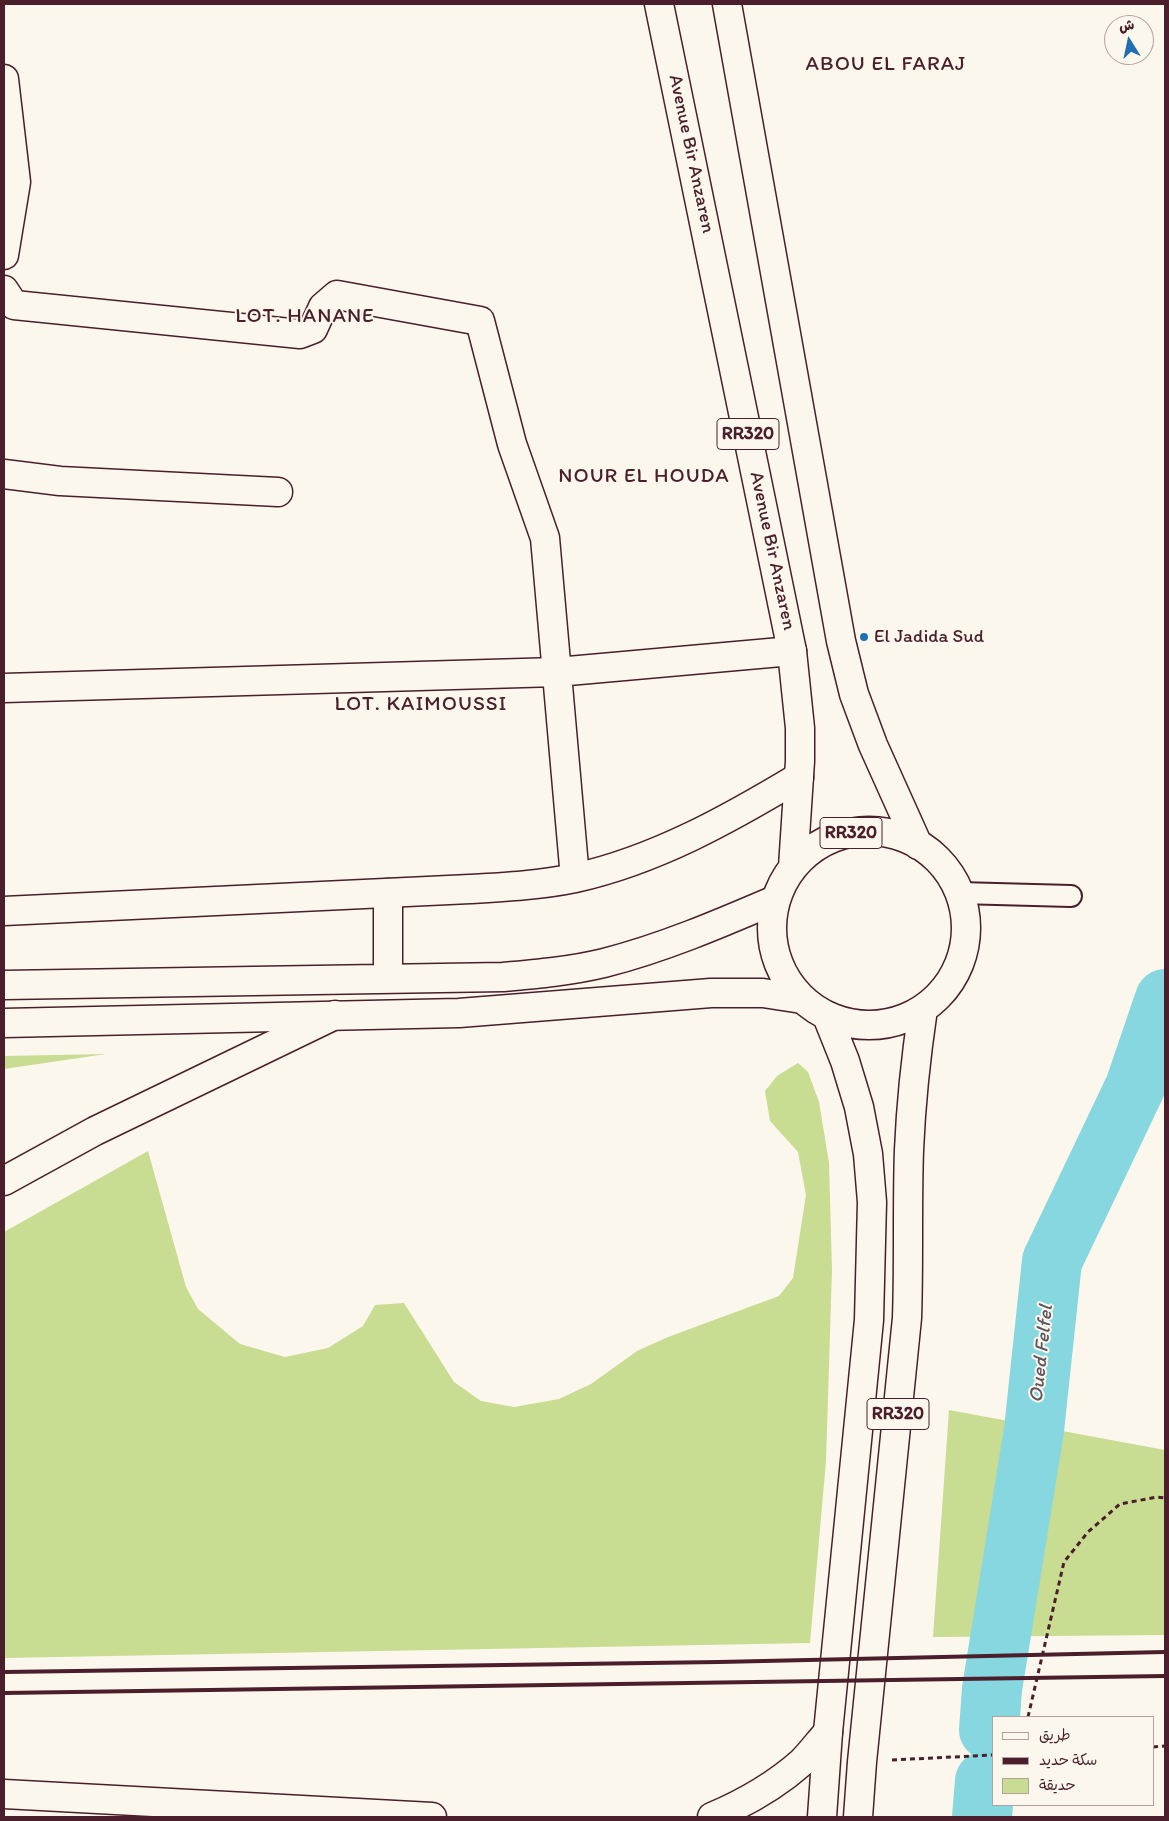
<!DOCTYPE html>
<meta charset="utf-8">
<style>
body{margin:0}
#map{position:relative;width:1169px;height:1821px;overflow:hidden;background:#fbf7ec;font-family:Itim,"Playpen Sans Arabic",sans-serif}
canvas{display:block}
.frame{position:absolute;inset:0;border:5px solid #4a1f2b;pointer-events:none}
.legend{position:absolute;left:992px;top:1716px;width:162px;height:90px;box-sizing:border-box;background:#fbf7ec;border:1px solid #b4a19f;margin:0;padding:6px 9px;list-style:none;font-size:15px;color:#4a1f2b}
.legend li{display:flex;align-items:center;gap:10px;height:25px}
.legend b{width:25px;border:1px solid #b4a19f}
.north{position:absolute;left:1104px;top:15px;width:50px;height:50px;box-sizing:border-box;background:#fbf7ec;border:1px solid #b4a19f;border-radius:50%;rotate:350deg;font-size:14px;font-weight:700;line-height:20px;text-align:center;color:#4a1f2b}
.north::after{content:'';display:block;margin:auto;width:18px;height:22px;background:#1f6fb2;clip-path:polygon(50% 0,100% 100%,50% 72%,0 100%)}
</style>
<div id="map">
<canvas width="1169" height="1821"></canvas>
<div class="frame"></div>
<ul class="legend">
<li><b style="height:6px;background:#fbf7ec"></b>طريق</li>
<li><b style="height:6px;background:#4a1f2b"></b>سكة حديد</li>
<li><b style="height:14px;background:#c8dc92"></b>حديقة</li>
</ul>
<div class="north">ش</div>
</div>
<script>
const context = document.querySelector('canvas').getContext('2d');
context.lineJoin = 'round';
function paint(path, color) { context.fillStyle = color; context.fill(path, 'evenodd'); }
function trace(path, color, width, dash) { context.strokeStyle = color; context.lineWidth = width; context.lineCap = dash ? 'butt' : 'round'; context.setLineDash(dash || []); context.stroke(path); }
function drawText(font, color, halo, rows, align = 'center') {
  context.font = font + ' Itim,sans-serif'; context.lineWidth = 4; context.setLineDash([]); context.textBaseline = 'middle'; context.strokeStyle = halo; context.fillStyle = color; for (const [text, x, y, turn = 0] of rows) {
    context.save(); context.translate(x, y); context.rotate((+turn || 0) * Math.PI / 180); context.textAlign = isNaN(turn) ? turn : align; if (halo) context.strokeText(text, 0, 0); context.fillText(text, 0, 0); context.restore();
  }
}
const green = new Path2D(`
 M106,1054L4,1069V1056Z
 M798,1063L808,1072L819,1102L829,1163L832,1270L826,1461L810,1643L4,1658V1232L148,1151L186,1287L198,1309L240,1344L285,1357L328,1348L363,1326L375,1305L404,1303L454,1382L481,1401L514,1407L559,1399L591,1384L637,1351L668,1337L779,1296L793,1278L806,1195L798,1152L770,1121L765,1091L777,1076Z
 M949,1410L1165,1450V1635L933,1637Z`);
const river = new Path2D(`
 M989,1730L992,1689L1034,1430L1052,1261L1135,1087L1165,999
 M982,1817L985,1781`);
const path = new Path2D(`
 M1028,1717L1064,1562L1088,1532L1120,1504L1157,1497L1165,1498
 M1153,1747L1165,1746
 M892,1760L993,1755`);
const service = new Path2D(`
 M959,893L1071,896`);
const minor = new Path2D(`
 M4,79L16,182L4,255
 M4,290L14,305L300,334L313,329L323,307L337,295L480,321L512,444L545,538L575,878
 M4,474L60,481L278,492
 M4,688L557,672L792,651
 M4,911L470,889C505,887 541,885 575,878C656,860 729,819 799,777
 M4,1181L95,1131L335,1015`);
const tertiary = new Path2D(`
 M4,1794L432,1817
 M712,1817C745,1803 775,1786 802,1762C811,1753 819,1742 828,1732`);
const secondary = new Path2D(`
 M388,978V893
 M4,985L503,977C537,974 571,971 604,963C663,948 719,924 775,900
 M4,1023L459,1013L711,993H763L802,999`);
const trunk = new Path2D(`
 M659,4L792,651L800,728V761L793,867
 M727,4L841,641L854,694L873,745L918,845
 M772 928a97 97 0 1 1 194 0a97 97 0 1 1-194 0Z
 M822,1817L828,1732L869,1320L872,1202L868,1154L859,1107L845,1061L827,1016
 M858,1817L862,1762L907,1318C909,1262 907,1206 909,1150C911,1103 916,1056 923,1009`);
const rail = new Path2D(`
 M4,1672L719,1662L1165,1652
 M4,1693L1165,1676`);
const markers = [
 [864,637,5,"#1f6fb2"]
];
const shields = [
 [748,434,62],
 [851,833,62],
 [898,1414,62]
];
const shieldNames = [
 ["RR320",748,434],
 ["RR320",851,833],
 ["RR320",898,1414]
];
const streetNames = [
 ["Avenue Bir Anzaren",691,154,78],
 ["Avenue Bir Anzaren",772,551,78]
];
const poiNames = [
 ["El Jadida Sud",874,637]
];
const waterNames = [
 ["Oued Felfel",1042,1354,-84]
];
const quarterNames = [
 ["ABOU EL FARAJ",886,65],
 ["LOT. HANANE",305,317],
 ["NOUR EL HOUDA",644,477],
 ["LOT. KAIMOUSSI",421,705]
];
paint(green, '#c8dc92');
trace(river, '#86d7e0', 60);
trace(service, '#4a1f2b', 24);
trace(minor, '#4a1f2b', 31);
trace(tertiary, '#4a1f2b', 31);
trace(secondary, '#4a1f2b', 31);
trace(trunk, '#4a1f2b', 31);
trace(path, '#4a1f2b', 3, [5, 4]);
trace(service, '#fbf7ec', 20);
trace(minor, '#fbf7ec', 28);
trace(tertiary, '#fbf7ec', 28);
trace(secondary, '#fbf7ec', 28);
trace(trunk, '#fbf7ec', 28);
trace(rail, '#4a1f2b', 4);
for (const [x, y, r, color] of markers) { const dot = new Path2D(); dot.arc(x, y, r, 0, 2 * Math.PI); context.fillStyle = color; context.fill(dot); trace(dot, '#fbf7ec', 2); }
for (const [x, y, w] of shields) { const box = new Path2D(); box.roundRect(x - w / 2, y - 15.5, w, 31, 4); context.fillStyle = '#fbf7ec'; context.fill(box); trace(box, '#4a1f2b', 1); }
drawText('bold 18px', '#4a1f2b', null, shieldNames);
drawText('19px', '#4a1f2b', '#fbf7ec', streetNames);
drawText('19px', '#4a1f2b', '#fbf7ec', poiNames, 'left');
drawText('italic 20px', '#5c5661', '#fbf7ec', waterNames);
context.letterSpacing = '1px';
drawText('21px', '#4a1f2b', '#fbf7ec', quarterNames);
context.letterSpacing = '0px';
</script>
